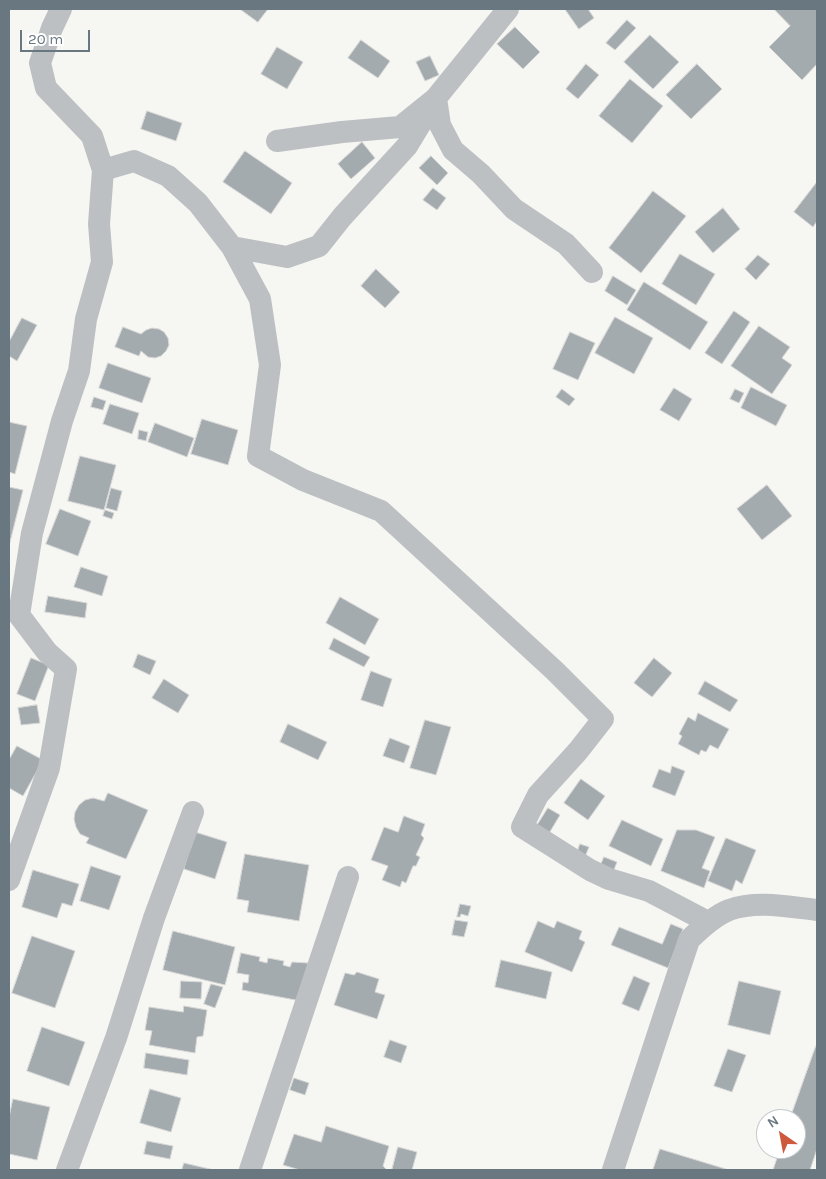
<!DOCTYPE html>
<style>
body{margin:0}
#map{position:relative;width:826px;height:1179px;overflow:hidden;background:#f6f6f3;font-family:Karla,sans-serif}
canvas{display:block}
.frame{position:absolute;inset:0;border:10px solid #697780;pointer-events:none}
.north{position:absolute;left:756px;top:1109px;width:50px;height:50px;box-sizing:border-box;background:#fff;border:1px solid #c3c9cc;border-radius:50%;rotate:327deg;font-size:14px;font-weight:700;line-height:20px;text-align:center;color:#697780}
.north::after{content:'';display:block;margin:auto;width:18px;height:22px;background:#cd5a3d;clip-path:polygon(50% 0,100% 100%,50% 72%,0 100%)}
.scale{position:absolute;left:20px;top:30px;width:70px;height:22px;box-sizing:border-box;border:2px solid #697780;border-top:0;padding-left:6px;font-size:15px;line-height:18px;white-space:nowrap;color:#697780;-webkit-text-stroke:4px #fff;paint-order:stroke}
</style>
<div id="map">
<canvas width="826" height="1179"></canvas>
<div class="frame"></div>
<div class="north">N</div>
<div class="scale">20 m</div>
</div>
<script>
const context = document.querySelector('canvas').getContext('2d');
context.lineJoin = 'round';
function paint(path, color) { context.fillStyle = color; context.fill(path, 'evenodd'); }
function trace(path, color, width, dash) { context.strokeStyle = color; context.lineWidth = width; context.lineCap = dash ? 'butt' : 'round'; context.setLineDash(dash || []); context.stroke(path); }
const building = new Path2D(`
 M240,9H268L258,22Z
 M565,9H588L594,18L579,29Z
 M774,9H817V64L802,80L769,47L790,26Z
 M627,20L636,28L615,50L606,43Z
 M515,27L540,52L523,69L497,44Z
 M650,35L679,62L653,89L624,62Z
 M361,40L390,61L378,78L348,58Z
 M277,47L303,62L287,89L261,74Z
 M430,56L439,75L425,81L416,62Z
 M586,64L599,75L578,99L566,89Z
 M697,64L722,89L691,119L666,95Z
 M630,79L663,106L632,143L599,116Z
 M147,111L182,123L176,141L141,129Z
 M362,142L375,158L351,179L338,164Z
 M245,151L292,183L271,214L223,182Z
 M431,156L448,173L437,185L419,168Z
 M817,182V221L813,227L794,212Z
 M433,188L446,198L437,210L423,200Z
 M653,191L686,216L641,273L609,248Z
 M723,208L740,229L713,253L695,232Z
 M680,254L715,274L696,305L662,284Z
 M758,255L770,264L756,280L745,269Z
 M376,269L400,292L385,308L361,286Z
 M613,276L636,290L627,305L605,291Z
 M644,282L708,322L690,350L627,310Z
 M734,311L750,322L722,364L705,353Z
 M615,317L653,338L634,374L595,353Z
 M22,318L37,325L17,361L9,356V342Z
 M759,326L790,347L782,358L792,365L772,394L731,366Z
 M123,327L141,334L146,330L152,328L159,329L164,332L168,338L169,345L166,351L161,356L155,358L148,357L141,351L139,356L115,347Z
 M570,332L595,343L578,380L553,369Z
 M108,363L151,378L142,403L99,388Z
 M751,387L787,405L776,426L741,408Z
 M674,388L692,399L679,421L660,410Z
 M562,389L575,399L569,406L556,397Z
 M735,389L744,393L739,403L730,399Z
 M94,397L106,401L103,410L91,407Z
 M110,404L139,413L132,434L103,424Z
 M202,419L238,430L228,465L191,454Z
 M9,422L27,426L15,474L9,472Z
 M155,423L194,438L187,457L148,442Z
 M139,430L148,432L146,441L138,439Z
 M80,456L116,465L104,510L68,501Z
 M767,485L792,516L762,540L737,509Z
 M9,487L23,490L9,546Z
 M111,488L122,491L117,511L106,508Z
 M60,509L91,521L78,556L46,544Z
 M105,510L114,513L112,519L103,516Z
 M81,567L108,576L102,596L74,587Z
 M48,596L87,603L85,618L45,612Z
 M340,597L379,619L365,645L326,623Z
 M334,638L370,657L364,667L329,649Z
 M138,654L156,661L150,675L133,667Z
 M31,658L49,665L35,701L17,694Z
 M654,658L672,673L652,697L634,683Z
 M371,671L392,679L383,707L361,700Z
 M164,679L189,695L178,713L152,698Z
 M705,681L738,700L730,712L698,694Z
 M37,705L40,723L21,725L18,708Z
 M698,713L729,729L718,749L710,745L706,752L701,750L699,755L678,744L682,736L679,734L688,717L695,721Z
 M425,720L451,727L436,775L410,768Z
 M288,724L327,742L318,760L280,742Z
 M390,738L410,746L404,763L383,756Z
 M17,746L43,760L23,796L9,788V760Z
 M672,766L685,771L675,796L652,787L659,769L670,773Z
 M581,779L605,796L588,820L564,803Z
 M108,793L148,810L126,859L86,843L89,838L80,834L76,827L74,819L75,812L79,805L85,800L93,798L104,801Z
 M548,808L560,815L548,835L536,827Z
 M404,816L425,824L421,835L424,838L416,855L420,857L416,866H413L406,883L402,881L400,887L382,880L388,866L371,860L384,827L398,832Z
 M622,820L663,839L651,866L609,846Z
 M677,830H696L715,837L702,868L710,871L704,888L661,871Z
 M195,832L227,842L215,879L184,869Z
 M726,838L756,850L742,884L736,880L732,891L708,881Z
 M580,844L589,847L584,859L576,856Z
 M245,854L309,865L299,921L247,912L249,901L237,899Z
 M604,857L617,862L613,872L600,867Z
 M91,866L121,876L109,910L80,901Z
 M33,870L79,884L72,906L62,903L57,918L22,907Z
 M460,904L471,906L468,916L461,914L460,917H457Z
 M455,920L468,922L464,937L452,935Z
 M538,921L554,928L557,921L582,931L579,939L585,942L572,972L525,952Z
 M671,924L683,929L668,968L611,945L619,927L662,944Z
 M173,931L235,947L225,985L163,970Z
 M32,936L75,951L55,1008L12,993Z
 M241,953L260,957L259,961L267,963L268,958L284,961L283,965L290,967L292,962L308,963L301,1001L242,990L243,982L248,983L249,975L237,973Z
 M501,960L552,972L546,999L495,987Z
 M357,972L379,979L375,992L385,995L377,1019L334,1005L345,973L354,975Z
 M634,976L650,983L639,1011L622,1004Z
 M181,981L202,982L201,999L180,998Z
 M739,981L781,991L770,1035L728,1025Z
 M211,984L223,987L215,1008L204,1004Z
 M184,1006L207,1010L203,1036L197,1037L195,1053L149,1045L152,1031L145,1030L149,1007L183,1012Z
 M42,1027L85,1042L69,1086L27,1071Z
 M390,1040L407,1046L401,1063L384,1057Z
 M816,1046H817V1149L810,1170H773L780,1149H796V1119H790Z
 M728,1049L746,1055L732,1092L714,1086Z
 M146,1053L189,1060L187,1075L144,1068Z
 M294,1078L309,1083L305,1095L290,1090Z
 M150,1089L181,1098L171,1132L140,1123Z
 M13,1099L50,1107L37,1160L9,1154V1118Z
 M326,1126L389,1146L383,1166L387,1170H300L283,1165L294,1134L321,1142Z
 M147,1141L173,1146L170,1159L144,1154Z
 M398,1147L417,1152L412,1170H392Z
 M660,1149L729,1170H653Z
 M184,1163L214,1170H182Z`);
const street = new Path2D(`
 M508,9L436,98L440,125L453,150L481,174L514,209L566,244L592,272
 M103,170L134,161L168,176L198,203L232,247L287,257L319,246L342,217L407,146L436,98L400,127L342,132L277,141
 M232,247L260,299L270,365L258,456L303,480L381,511L555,671L603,719L578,751L538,795L522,827L590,870L609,879L649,891L708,922
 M9,880L49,768L66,669L47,652L19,615L32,533L62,421L79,371L86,319L102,262L99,224L103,170L92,136L46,88L40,63L52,28L61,9
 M67,1170L116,1038L154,918L193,812
 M250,1170L348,877
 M613,1170L689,940C701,928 714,916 729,910C757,900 789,907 817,910`);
paint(building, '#a4abaf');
trace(building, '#d7d7d6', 1);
trace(street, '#bcc0c2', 22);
</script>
